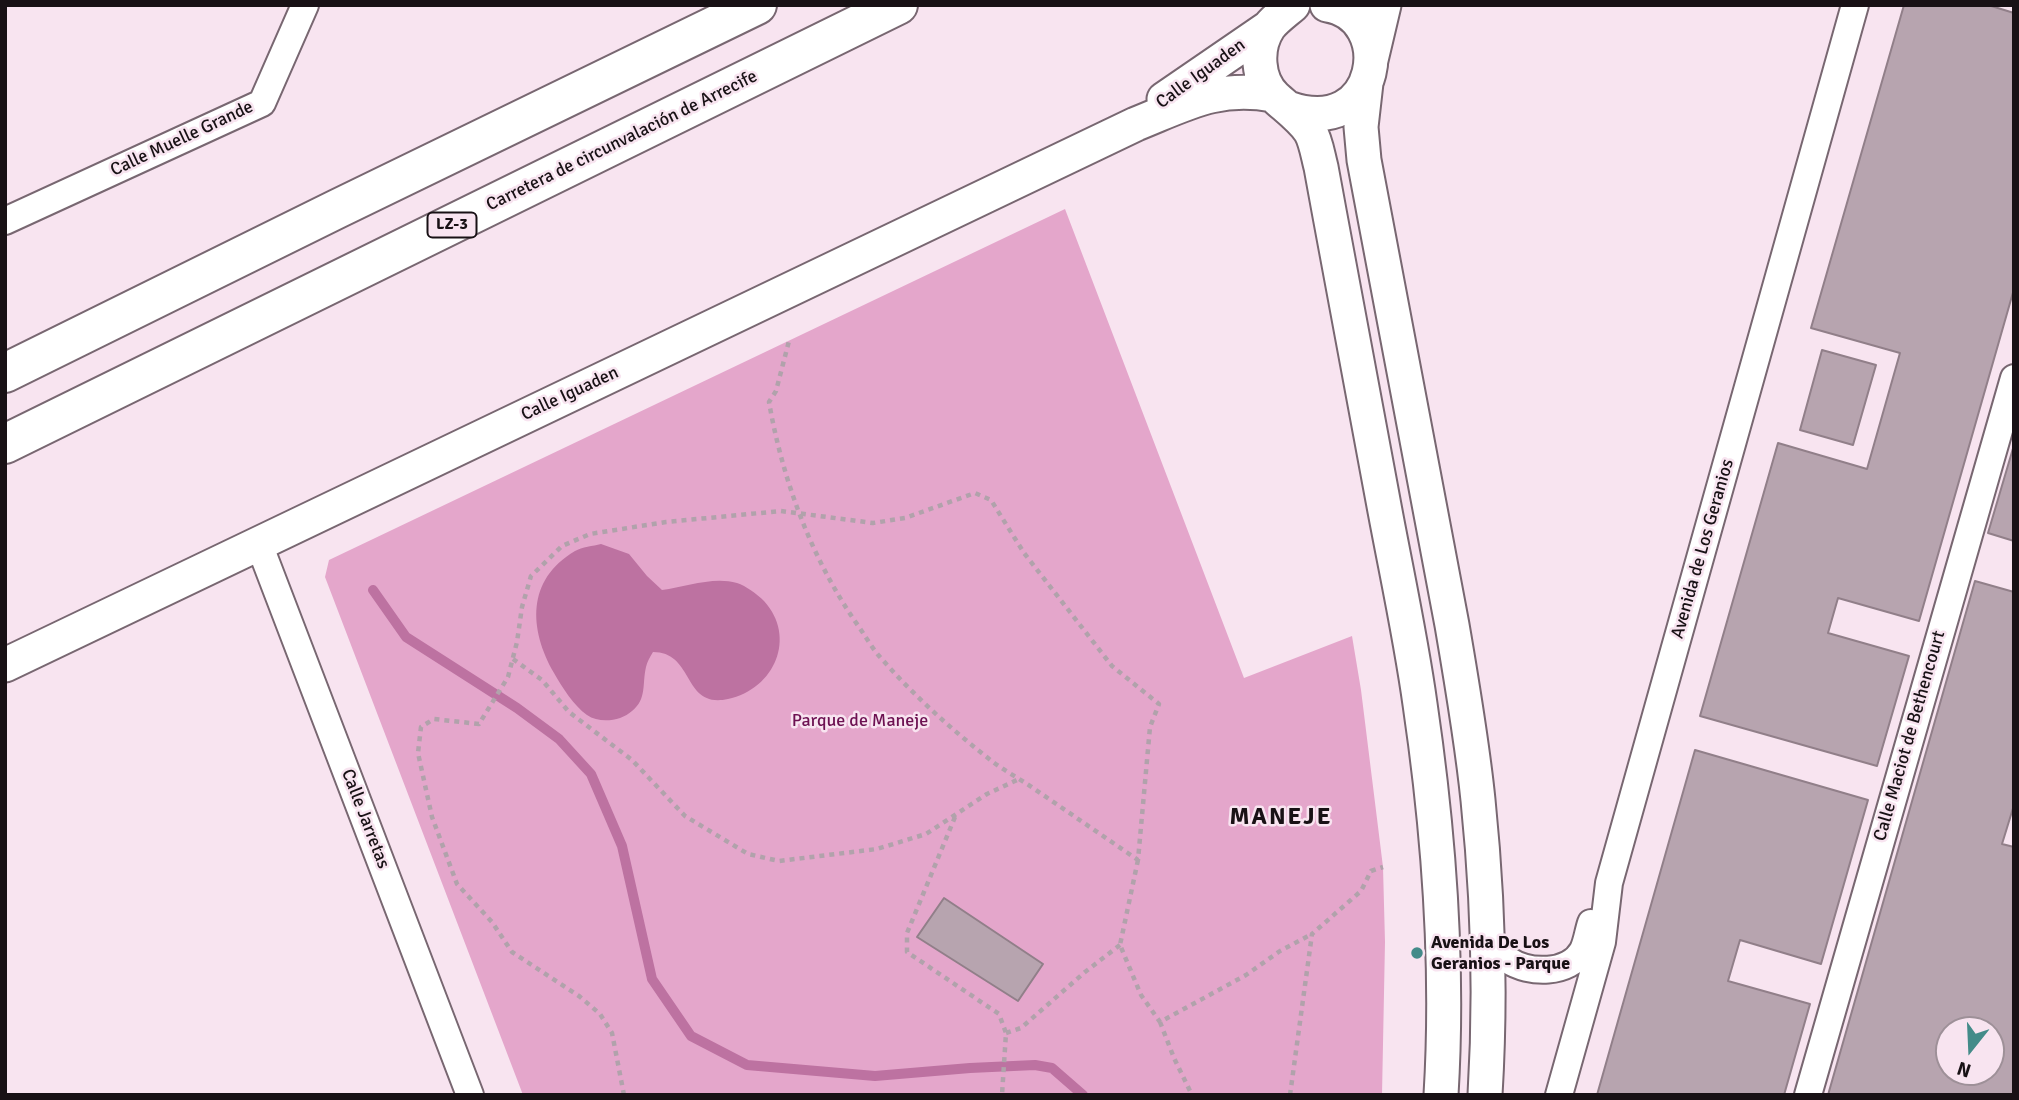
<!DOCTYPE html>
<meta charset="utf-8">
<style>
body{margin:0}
#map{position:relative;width:2019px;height:1100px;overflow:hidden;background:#f8e4f0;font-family:Signika,sans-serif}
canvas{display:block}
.frame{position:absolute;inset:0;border:7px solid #181115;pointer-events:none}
.north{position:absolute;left:1935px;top:1016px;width:70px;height:70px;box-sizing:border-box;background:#f8e4f0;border:2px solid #9e9098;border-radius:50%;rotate:198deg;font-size:19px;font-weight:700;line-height:28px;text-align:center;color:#181115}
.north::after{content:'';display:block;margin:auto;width:24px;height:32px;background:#438b89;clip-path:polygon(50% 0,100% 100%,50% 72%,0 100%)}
</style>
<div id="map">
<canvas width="2019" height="1100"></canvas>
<div class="frame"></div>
<div class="north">N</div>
</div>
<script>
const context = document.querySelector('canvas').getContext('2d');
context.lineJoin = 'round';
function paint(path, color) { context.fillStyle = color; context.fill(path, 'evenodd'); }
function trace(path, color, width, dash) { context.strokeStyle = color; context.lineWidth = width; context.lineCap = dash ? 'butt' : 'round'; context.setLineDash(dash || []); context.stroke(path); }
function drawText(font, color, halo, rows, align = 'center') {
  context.font = font + ' Signika,sans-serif'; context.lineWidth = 5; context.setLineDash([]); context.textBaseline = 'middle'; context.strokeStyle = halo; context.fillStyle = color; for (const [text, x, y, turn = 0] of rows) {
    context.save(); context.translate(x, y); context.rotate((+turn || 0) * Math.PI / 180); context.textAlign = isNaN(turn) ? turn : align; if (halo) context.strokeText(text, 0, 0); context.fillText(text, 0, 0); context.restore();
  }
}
const green = new Path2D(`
 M1065,209L1244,678L1352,636L1361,690L1383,867L1385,942L1382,1095H523L325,577L329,560Z`);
const water = new Path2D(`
 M601,544L629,554L647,576L662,590C686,587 713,576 737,583C746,586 757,594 764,601C797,637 775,689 728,699C682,709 695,652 653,652C650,657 647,662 646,667C642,684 647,699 632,711C621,721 600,724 587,715C574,706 562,687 554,673C529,629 526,580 575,551C582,547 593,546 601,544Z`);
const stream = new Path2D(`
 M373,590L406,637L517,708L559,739L591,774L622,846L652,979L691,1036L747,1065L875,1076L970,1068L1035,1065L1052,1068L1083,1095`);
const building = new Path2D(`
 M1904,5H1988L2014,13V289L1919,621L1838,598L1828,633L1909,656L1877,766L1700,716L1778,443L1867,469L1900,353L1811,328Z
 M1822,350L1876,365L1853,445L1800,430Z
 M2014,445V541L1988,533Z
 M1975,581L2014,592V805L2002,844L2014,847V1095H1828ZM1949,1030H1991V1072H1949Z
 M1695,750L1868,800L1821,964L1740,940L1728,981L1810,1004L1784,1095H1597Z
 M944,898L1043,964L1018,1001L917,937Z`);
const path = new Path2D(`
 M513,659L542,680L569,712L632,760L685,816L748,854L779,861L877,849L926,834L987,794L1019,779
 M955,817L907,933V952L999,1014L1006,1033L1002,1095
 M1138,860L1120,945L1141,995L1160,1022L1246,975L1280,951L1312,934
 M1160,1022L1174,1058L1192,1095
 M1006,1033L1021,1028L1085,972L1120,945
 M624,1095L612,1033L600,1014L579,996L512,952L492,922L457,884L432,817L418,753L421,727L434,719L479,724L508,677L517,642L522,607L531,576L562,546L590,534L666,522L781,511L873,523L905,518L975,493L991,500L1024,553L1112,666L1159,704L1150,727L1138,860C1103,836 1068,812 1033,788C1020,779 1005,771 993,762C952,730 914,696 880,657C872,648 866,637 859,627C812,560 783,482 769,402L776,391L789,341
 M1290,1095L1312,934L1361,891L1371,871L1383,867`);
const minor = new Path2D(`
 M5,221L262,103L305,5
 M259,544L470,1095
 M1487,934C1493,942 1500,954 1508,960C1529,974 1569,975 1583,950C1587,942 1588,932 1591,923
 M1559,1095L1602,942L1609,883L1855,5
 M1808,1095L2014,378`);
const tertiary = new Path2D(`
 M1293,5C1285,12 1275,19 1269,27C1255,48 1257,80 1275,97C1287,108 1301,118 1310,131C1316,141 1318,156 1321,167C1342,282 1364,397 1385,511C1397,575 1411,639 1420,704C1439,833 1449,964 1441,1095
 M1371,60L1384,5
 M1366,83L1361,127L1364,160L1452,625C1462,683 1472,741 1478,800C1488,897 1491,997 1485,1095
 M1164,99L1269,27
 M1288,108C1381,141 1398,16 1327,5
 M5,665L1136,124C1186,104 1217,85 1273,95`);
const motorway = new Path2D(`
 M5,373L337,209L757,5
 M5,444L898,5`);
const markers = [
 [1417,953,7,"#438b89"]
];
const shields = [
 [452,225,49]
];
const shieldNames = [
 ["LZ-3",452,225]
];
const streetNames = [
 ["Calle Iguaden",1201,74,-36],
 ["Calle Muelle Grande",182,139,-25],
 ["Carretera de circunvalación de Arrecife",622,141,-26],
 ["Calle Iguaden",570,394,-25],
 ["Avenida de Los Geranios",1703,549,-74],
 ["Calle Maciot de Bethencourt",1910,736,-74],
 ["Calle Jarretas",365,819,69]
];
const parkNames = [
 ["Parque de Maneje",860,721]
];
const poiNames = [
 ["Avenida De Los",1431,943],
 ["Geranios - Parque",1431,964]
];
const districtNames = [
 ["MANEJE",1281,818]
];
paint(green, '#e4a6cb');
paint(water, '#bd72a1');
trace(stream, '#bd72a1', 10);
paint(building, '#b7a4af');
trace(building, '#917f89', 2);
trace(minor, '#786771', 30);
trace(tertiary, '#786771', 37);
trace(motorway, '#786771', 42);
trace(path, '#b1a2ab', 4.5, [5, 5]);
trace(minor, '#fff', 26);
trace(tertiary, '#fff', 33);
trace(motorway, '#fff', 38);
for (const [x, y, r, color] of markers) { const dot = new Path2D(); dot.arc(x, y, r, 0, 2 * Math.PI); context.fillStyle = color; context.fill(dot); trace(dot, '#f8e4f0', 2.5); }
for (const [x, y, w] of shields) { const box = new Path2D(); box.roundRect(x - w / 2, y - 12.5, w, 25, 5); context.fillStyle = '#f8e4f0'; context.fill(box); trace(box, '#181115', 2); }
drawText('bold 16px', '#181115', null, shieldNames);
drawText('18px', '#181115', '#f8e4f0', streetNames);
drawText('18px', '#6d1152', '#f8e4f0', parkNames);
drawText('bold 18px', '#181115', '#f8e4f0', poiNames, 'left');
context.letterSpacing = '2px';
drawText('bold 24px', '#181115', '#f8e4f0', districtNames);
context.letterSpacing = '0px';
</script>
